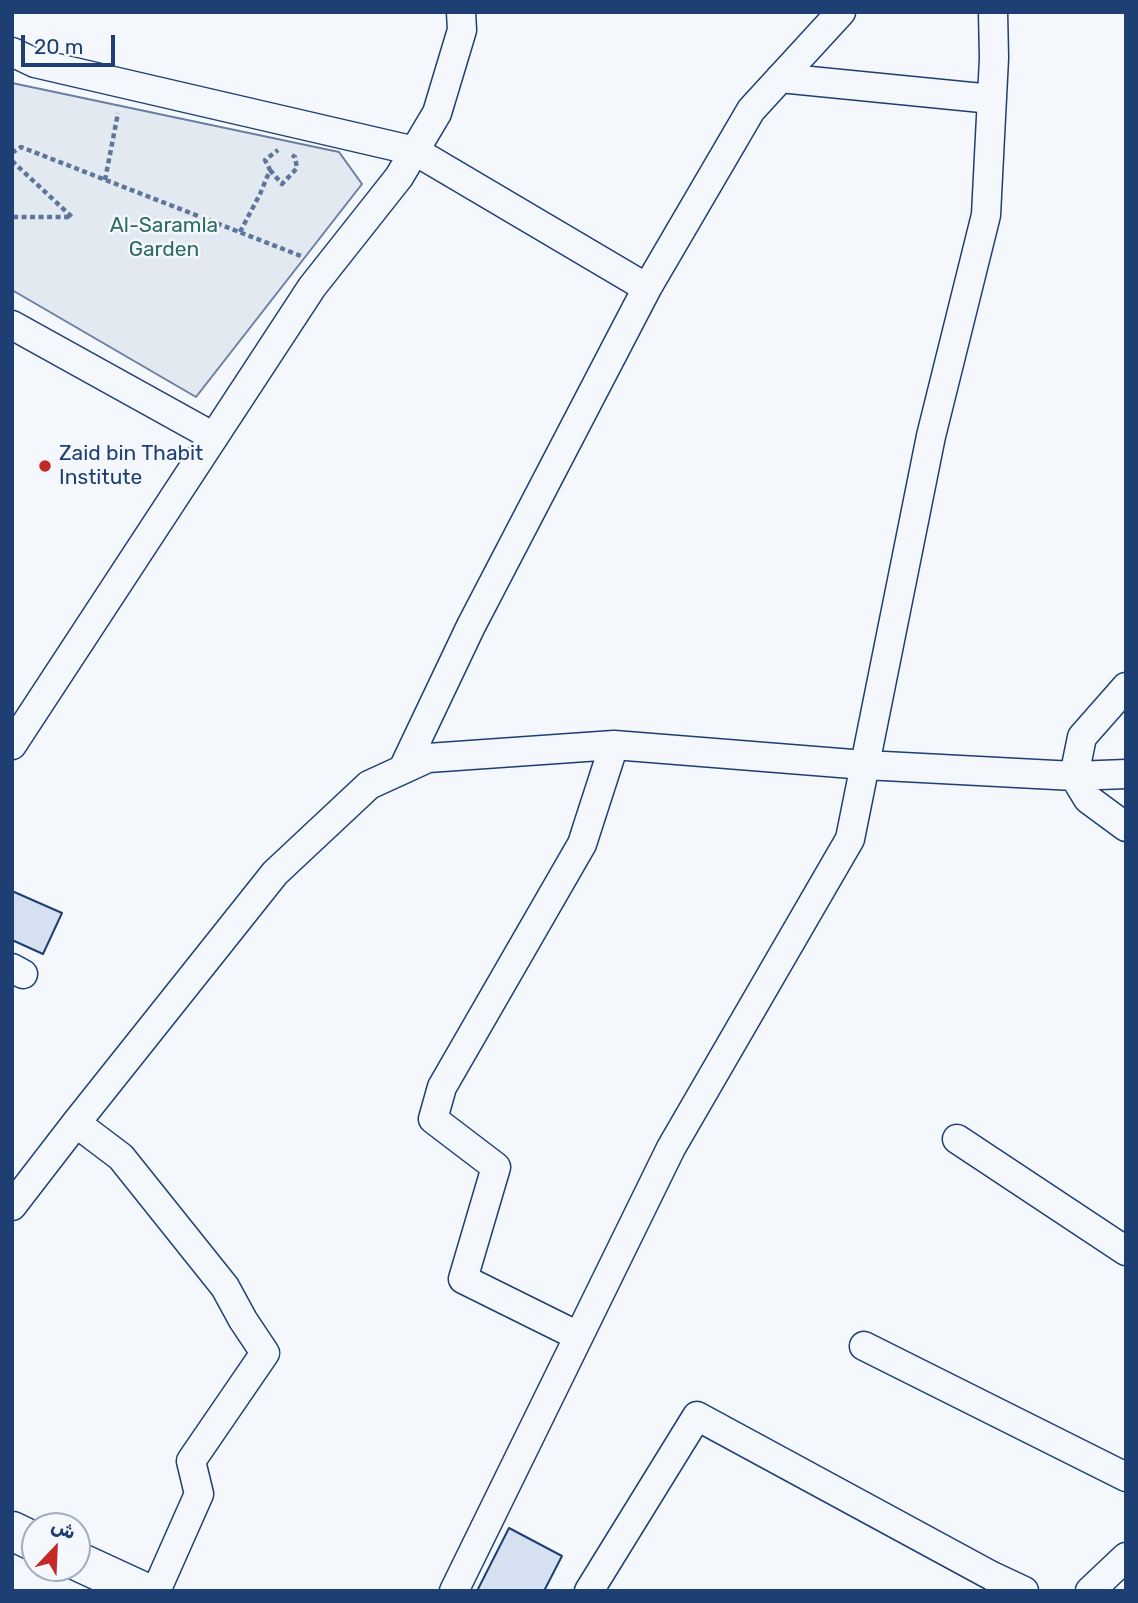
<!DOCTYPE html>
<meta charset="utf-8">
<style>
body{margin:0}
#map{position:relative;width:1138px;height:1603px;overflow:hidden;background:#f4f7fb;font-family:Rubik,Vazirmatn,sans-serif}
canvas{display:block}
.frame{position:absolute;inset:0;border:14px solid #1d3f73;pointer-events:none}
.north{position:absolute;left:21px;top:1512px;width:70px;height:70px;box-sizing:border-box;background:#f4f7fb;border:2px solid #9eadc5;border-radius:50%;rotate:23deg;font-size:19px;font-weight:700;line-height:28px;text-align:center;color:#1d3f73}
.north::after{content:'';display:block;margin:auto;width:24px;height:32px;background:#c62828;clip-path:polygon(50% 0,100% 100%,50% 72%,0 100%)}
.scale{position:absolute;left:21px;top:35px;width:94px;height:32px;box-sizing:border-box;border:4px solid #1d3f73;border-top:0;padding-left:9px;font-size:21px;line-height:24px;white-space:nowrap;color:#1d3f73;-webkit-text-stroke:5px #f4f7fb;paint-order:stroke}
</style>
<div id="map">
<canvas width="1138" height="1603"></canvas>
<div class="frame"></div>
<div class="north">ش</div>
<div class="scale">20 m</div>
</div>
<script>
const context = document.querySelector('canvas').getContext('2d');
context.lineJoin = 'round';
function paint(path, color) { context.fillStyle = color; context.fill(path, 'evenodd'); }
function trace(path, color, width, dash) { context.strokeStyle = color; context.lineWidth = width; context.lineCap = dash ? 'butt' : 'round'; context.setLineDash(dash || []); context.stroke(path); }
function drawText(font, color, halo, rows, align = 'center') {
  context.font = font + ' Rubik,sans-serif'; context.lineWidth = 5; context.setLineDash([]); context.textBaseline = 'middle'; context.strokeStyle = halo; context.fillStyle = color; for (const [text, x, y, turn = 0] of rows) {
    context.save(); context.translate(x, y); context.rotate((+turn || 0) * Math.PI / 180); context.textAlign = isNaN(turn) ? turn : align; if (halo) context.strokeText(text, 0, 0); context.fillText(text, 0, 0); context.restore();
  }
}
const green = new Path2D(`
 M12,83L339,152L362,184L196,397L12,290Z`);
const building = new Path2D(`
 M12,891L62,913L43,954L12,940Z
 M509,1528L562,1556L544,1591H477Z`);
const path = new Path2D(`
 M12,153L21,147L301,256
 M12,161L72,217H12
 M270,170L282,184L297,168L295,157L292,155
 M105,180L118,113
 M240,232L260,194L270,170L265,160L278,150`);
const street = new Path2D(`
 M12,52L35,63L415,151L647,288
 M780,78L992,99
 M12,325L214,437
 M1126,687L1082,737L1074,776L1088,799L1126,827
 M12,745L312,287L399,177L437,113L462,30L461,12
 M403,769L471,626L647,288L751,110L841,12
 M12,968L23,974
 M76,1123L121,1157L225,1287L243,1320L265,1353L191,1461L199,1494L156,1591
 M957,1139L1126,1251
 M12,1206L76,1123L275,873L369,785L428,758L614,745L865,765L1074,776L1126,774
 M578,1336L463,1279L496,1167L433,1119L442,1087L582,844L614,745
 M864,1346L1126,1477
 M454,1591L671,1148L850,839L931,436L986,215L994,58L993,12
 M589,1591L697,1416L992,1576L1024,1591
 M1090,1591L1126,1557`);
const primary = new Path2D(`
 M12,1531L35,1542
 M77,1561L142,1591`);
const markers = [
 [45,466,7,"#c62828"]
];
const parkNames = [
 ["Al-Saramla",164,226],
 ["Garden",164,250]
];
const poiNames = [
 ["Zaid bin Thabit",59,454],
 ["Institute",59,478]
];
paint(green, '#e3e9f0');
trace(green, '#687fa3', 2);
paint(building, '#d5e0f0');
trace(building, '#1d3f73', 2);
trace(street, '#1d3f73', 31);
trace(primary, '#1d3f73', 41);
trace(path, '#5e769c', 4.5, [5, 3.5]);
trace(street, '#f4f7fb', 28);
trace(primary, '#f4f7fb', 38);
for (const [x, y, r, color] of markers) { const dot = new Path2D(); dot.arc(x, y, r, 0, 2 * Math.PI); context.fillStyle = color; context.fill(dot); trace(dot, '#f4f7fb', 2.5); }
drawText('21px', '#2c6c60', '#f4f7fb', parkNames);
drawText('21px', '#1d3f73', '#f4f7fb', poiNames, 'left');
</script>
